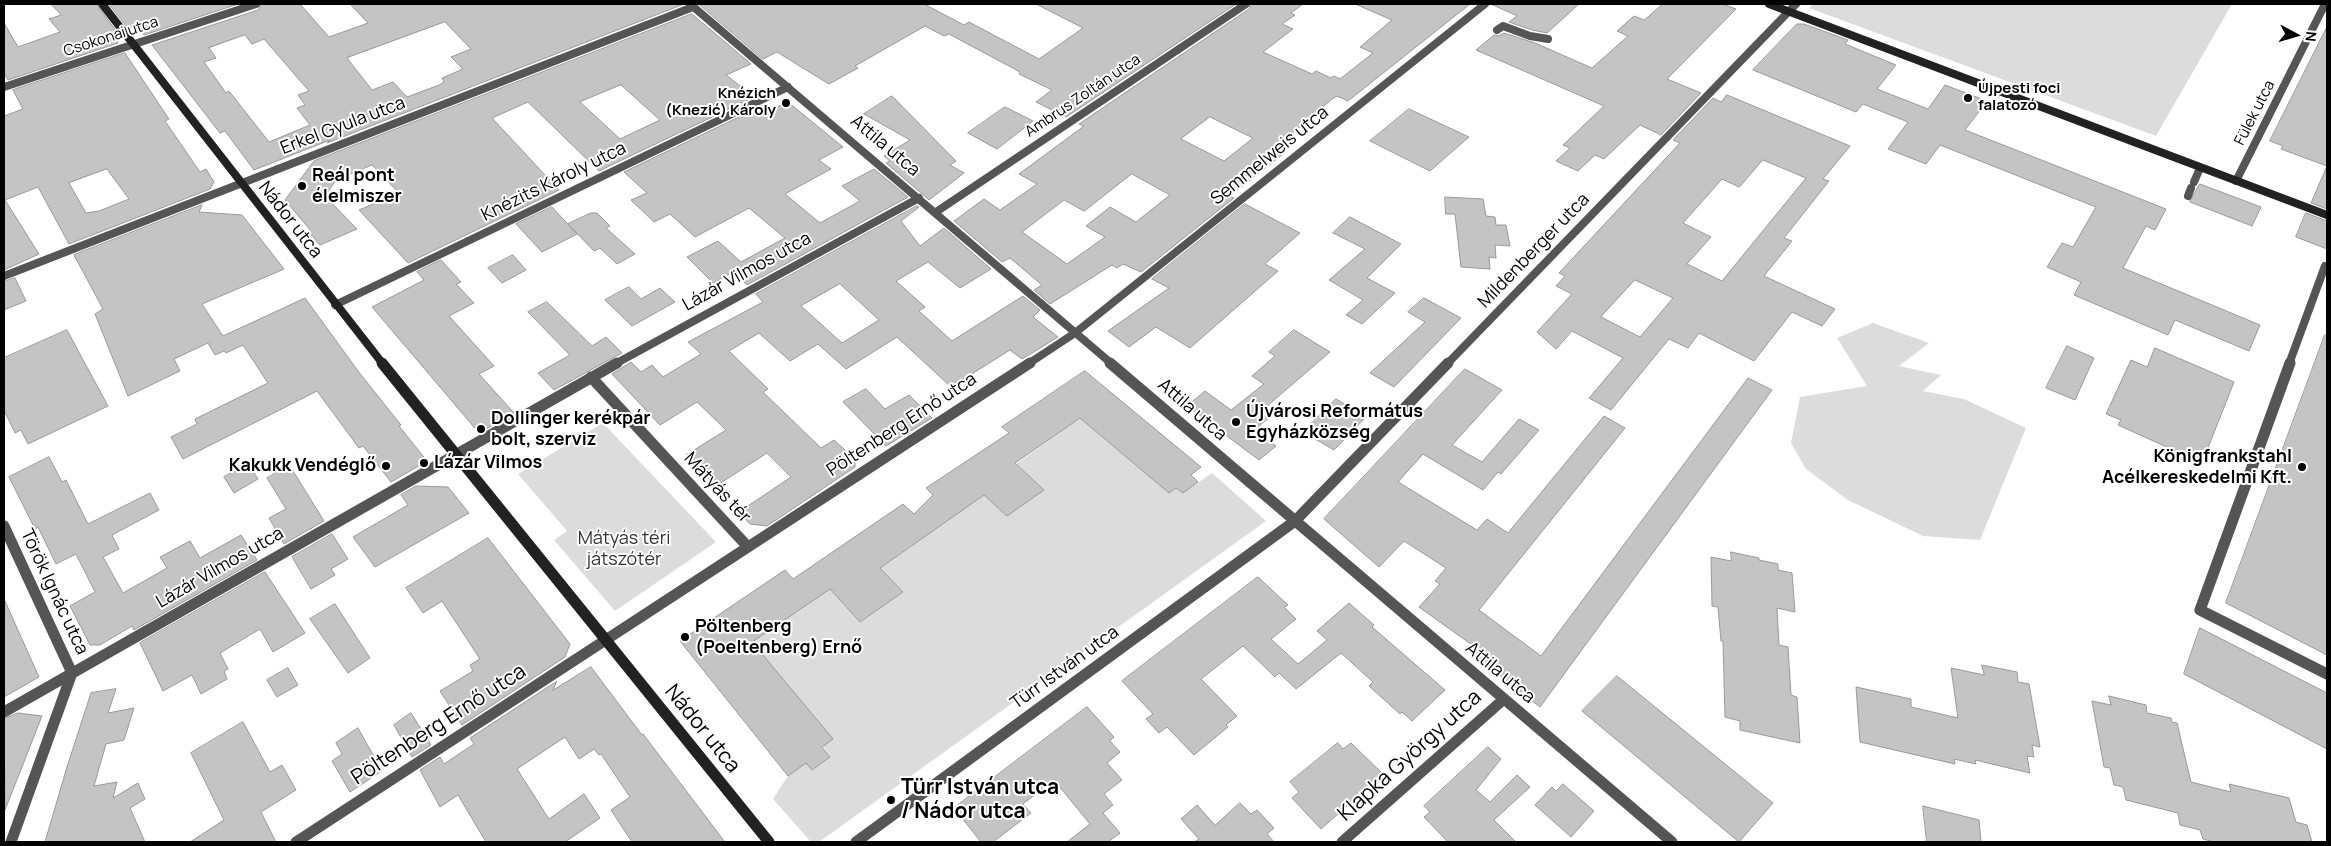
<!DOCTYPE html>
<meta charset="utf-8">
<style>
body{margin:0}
#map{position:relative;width:2331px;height:846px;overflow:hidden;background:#fff;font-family:Manrope,sans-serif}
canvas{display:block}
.frame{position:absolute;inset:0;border:5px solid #000;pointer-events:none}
.north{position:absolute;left:2271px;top:10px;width:50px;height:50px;-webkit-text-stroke:4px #fff;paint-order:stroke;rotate:96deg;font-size:14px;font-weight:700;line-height:20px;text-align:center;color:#000}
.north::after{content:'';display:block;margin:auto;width:18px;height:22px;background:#000;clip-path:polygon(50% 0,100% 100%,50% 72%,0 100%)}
</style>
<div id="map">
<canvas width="2331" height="846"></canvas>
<div class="frame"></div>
<div class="north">N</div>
</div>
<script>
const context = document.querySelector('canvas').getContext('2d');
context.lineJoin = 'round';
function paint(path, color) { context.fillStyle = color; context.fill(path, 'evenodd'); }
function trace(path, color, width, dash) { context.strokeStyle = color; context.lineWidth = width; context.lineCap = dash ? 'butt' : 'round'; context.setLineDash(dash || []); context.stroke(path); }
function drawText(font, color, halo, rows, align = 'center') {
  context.font = font + ' Manrope,sans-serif'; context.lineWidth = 4; context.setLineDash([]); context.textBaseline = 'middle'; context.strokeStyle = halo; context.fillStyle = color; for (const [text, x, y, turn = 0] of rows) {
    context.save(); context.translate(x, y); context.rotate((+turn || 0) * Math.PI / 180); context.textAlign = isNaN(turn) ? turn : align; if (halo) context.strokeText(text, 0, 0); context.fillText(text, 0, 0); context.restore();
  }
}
const green = new Path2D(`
 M1814,4H2232L2156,136L1809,8Z
 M1873,323L1929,343L1899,366L1941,375L1923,391L1964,399L2026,428L1980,540L1923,536L1848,500L1806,469L1791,443L1800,397L1867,386L1837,338Z
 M1080,418L1169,493L1176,488L1183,493L1212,473L1266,521L819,842H811L773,799L788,776L806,763L812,770L830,756L752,642L829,588L860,622L903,592L880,568L984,495L1007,516L1044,490L1016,464Z
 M603,423L716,542L615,611L554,540L567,531L518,474Z`);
const building = new Path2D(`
 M51,4H96L120,36L115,39L118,43L8,80L4,73V23L18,47L60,32L49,19L61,15Z
 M109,4H238L144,35L136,24L129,29Z
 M262,4H300L329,37L368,23L350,4H684L327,143L330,140L254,170L225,131L220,133L152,45L258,10ZM445,22L471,49L451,57L463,69L442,78L444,82L439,85L407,97L393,82L372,90L347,58ZM245,35L252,44L264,39L309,91L298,95L305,105L297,108L310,125L269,142L229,91L226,93L204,62L216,58L209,48Z
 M699,4H924L964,25L969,22L1039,59L1083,28L1036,4H1236L1066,117L1036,102L1052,90L1019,74L1020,72L949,34L944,36L925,26L855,66L858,68L829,84L777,52L763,59Z
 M1252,4H1303L1291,13L1295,15L1282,24L1293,29L1263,52L1312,74L1316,71L1331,78L1334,76L1340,79L1373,53L1360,47L1392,20L1355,4H1470L1348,101L1337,96L1332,99L1280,144L1284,146L1278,151L1283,154L1230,196L1234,198L1141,272L1123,264L1117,268L1112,265L1050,304L1034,290L1042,285L1010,258L1002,262L954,221L984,199L1000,210L1037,184L1019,174L1084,126L1079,124L1249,9ZM1210,117L1253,138L1224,161L1181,139ZM1132,174L1170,195L1136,222L1110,207L1086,226L1105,237L1067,264L1022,232L1064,200L1084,211Z
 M1491,4H1579L1547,33L1532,30L1509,22L1517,16Z
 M1663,4H1722L1736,9L1667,79L1701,93L1661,135L1640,125L1604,159L1595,155L1578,171L1556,161L1570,148L1563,145L1604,106L1476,50L1494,35L1498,36L1504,33L1535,43L1592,68L1628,36L1617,31L1634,16L1644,20Z
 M692,14L751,64L726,75L754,97L599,171L528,102L492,118L559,190L408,263L359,210L399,193L372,165L336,180L325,196L357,229L320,245L309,232L311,231L285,200L314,161ZM621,85L660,120L620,139L580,102Z
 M1797,24H1804L1848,40L1845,44L1896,65L1877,89L1928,109L1945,85L1987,101L1965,130L2166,209L2155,230L2146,226L2123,268L2260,325L2249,351L2175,320L2168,335L2074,295L2081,282L2047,267L2062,243L2073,247L2096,207L1940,145L1926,164L1888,149L1908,122L1863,104L1856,112L1753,70Z
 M2327,27V209L2311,203L2327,166L2281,149L2283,146L2270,141Z
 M125,53L169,119L165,121L200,172L206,169L214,182L210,189L69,244L38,187L5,200L39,254L4,270V116L23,109L13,90ZM107,169L129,199L99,211L86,213L69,183Z
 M1727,95L1850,146L1823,179L1829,181L1784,238L1792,241L1764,276L1835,309L1822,326L1792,312L1754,361L1699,333L1688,348L1669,339L1611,410L1589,398L1623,358L1572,331L1556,349L1537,332L1572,294L1556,286L1565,276L1559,273L1680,143L1673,140L1713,98L1721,102ZM1763,160L1806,178L1722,281L1687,264L1711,237L1683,223L1722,179L1739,187ZM1635,280L1673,298L1640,337L1601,317Z
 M892,96L956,161L950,165L964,173L929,200L886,163L890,161L884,156L910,140L864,114Z
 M788,102L843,147L819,160L831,169L785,194L820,223L860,201L842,186L874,169L908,197L747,285L733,272L713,283L687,257L718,241L741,262L785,238L749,208L695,237L670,214L654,222L631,200L647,193L624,172L764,105L771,110Z
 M1005,107L1033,121L997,149L968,133Z
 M1409,109L1469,137L1430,171L1370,141Z
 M2200,184L2261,207L2252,226L2190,202Z
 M1445,197L1483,199L1486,216L1495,217L1496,225H1506L1510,246L1495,245L1496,258L1489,257L1490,269L1461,267L1455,214H1446Z
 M1245,204L1300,233L1265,264L1278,271L1190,348L1156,327L1129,347L1108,331L1169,288L1152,279Z
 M202,205L199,212L242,215L284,269L202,304L223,336L305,298L358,371L401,425L399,426L427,461L391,482L363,446L359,448L317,391L183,459L171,437L197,424L195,419L268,383L243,345L226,353L224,351L215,355L208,343L174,359L180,371L128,396L95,314L103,309L74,255Z
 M917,206L919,207L901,221L920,246L944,228L991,269L960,288L928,262L896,281L925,307L919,311L952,341L1023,296L1040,310L1033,317L1058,337L1022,359L1010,350L951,387L897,337L846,369L818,344L790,361L759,333L729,351L768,389L763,392L821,448L834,440L855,459V467L767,526L750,524L739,512L791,477L767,453L716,486L686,455L726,430L697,402L660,425L612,374L631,362L641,372L652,365L663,377L701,354L688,342L763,302L756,294ZM840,284L879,320L842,343L801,306Z
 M552,207L577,234L542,252L516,224Z
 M591,213H597L610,226L606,228L635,254L617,264L600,248L594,251L568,224Z
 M2306,213L2327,221V249L2296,237Z
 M1350,217L1401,244L1367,278L1395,293L1362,324L1346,315L1363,300L1329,280L1365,249L1333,233Z
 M513,255L526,270L502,283L488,268Z
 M441,260L461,282L456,284L474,303L449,316L494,366L479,374L514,413L479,433L372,307L424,280L417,272Z
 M15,278L26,301L4,310V282Z
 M629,287L641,299L660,288L675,302L632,326L605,300Z
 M1424,298L1461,318L1394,387L1370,373L1425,322L1408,312Z
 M547,302L592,346L606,337L622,353L554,390L538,373L570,355L528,312Z
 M67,330L108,406L28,444L21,430L15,433L4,410V358Z
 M1294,330L1330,352L1266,407L1275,413L1254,430L1276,446L1259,460L1187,406L1205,391L1231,410L1264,384L1252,376L1275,356L1269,352Z
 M2325,335L2327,336V655L2226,603Z
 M2067,346L2094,358L2075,400L2046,388Z
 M2155,348L2234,382L2202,463L2118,425L2121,420L2106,414L2131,360L2147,367Z
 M1465,369L1502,390L1452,445L1482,462L1519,419L1539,430L1501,474L1498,472L1483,490L1423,454L1398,482L1477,530L1487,519L1508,533L1604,416L1625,428L1479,610L1541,656L1748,378L1772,390L1540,707L1470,652L1475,647L1419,607L1440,584L1435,581L1446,568L1404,541L1379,567L1324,519Z
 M1085,371L1201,467L1191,475L1198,482L1183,493L1176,488L1169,493L1080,418L1015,463L1044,490L1007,516L984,495L880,568L903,592L860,622L830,589L752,642L833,739L822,747L830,757L812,770L806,763L788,776L680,641L785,570L793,579L903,504L914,514L933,495L926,488L1009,433L1002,427Z
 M866,389L885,409L909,395L932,418L886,446L843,402Z
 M1336,399L1366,417L1334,450L1303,432Z
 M49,457L62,482L66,480L88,524L150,493L159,510L112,535L119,549L103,557L123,593L167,568L160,557L190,541L200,558L241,535L257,560L134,630L132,626L100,645H90L70,606L95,592L76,554L56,564L38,527L35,529L9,477Z
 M248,464L258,479L234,493L224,477Z
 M290,466L324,521L284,544L269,518L286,509L267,478Z
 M416,486L448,487L469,513L375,567L353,537L408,505L401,495Z
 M332,534L348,559L331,569L335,575L311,589L292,557Z
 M488,538L570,644L565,657L462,725L440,691L473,671L470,665L480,659L442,601L423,613L406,588Z
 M1731,552L1759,558V560L1778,564V570L1792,573L1795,612L1777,608L1779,645L1788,647L1791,695L1797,697L1800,743L1740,730V721L1725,717L1723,641H1721L1718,607L1712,606L1711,557L1731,561Z
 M265,572L305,633L273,652L260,629L220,653L228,669L224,671L227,679L201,694L192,675L163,691L140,643Z
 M1258,577L1288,605L1284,607L1296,619L1271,639L1298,664L1327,640L1317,631L1349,603L1374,625L1372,627L1445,690L1412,721L1402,712L1400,714L1369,686L1373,682L1341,653L1296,689L1279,673L1275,677L1243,646L1201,679L1237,716L1226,725L1228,727L1194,755L1167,727L1159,733L1146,719L1153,714L1122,681Z
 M4,599L39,677L4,697Z
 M335,604L370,658L348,673L310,619Z
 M2200,628L2327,693V749L2184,674Z
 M1982,665L2017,672L2018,682L2029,684L2040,747L2032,745L2034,757L2027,756L2030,773L1975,760L1976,764L1954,759L1955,764L1860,742L1856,687L1911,699V707L1958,718L1951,668L1984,675Z
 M591,667L642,735L643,734L725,842H632L611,810L630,797L601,754L599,755L594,749L579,759L565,737L517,769L549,819L584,794L600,818L565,842H486L458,795L440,807L420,770L440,757L444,764L474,744L470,738L557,681L553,690Z
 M288,668L298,685L277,697L267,680Z
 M1617,676L1773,803L1739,842L1582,711Z
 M116,689L108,713L134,708L124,740L106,744L94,786L117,782L113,798L138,783L145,799L130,808L145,842H45L67,767L91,693Z
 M2109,696L2146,705L2147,713L2171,718L2172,722L2177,723L2191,782L2231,792L2229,784L2289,798L2296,822L2307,825L2312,842H2214L2203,839L2200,830L2180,825L2178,813L2126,800L2123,787L2114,785L2110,768L2104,767L2092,701L2111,705Z
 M1087,707L1114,737L1110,741L1120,752L1107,763L1122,780L1104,794L1113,805L1103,813L1120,833L1108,842H1067L1090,824L1054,780L1023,804L1031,813L993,842H981L954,808Z
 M18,713L42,716L5,810L4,719Z
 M411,713L431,745L412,757L394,725Z
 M243,722L270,772L282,765L296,790L261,812L276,842H190L224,820L191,753Z
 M358,728L382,771L350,792L332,761L342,754L336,743Z
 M1338,743L1343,749L1351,743L1383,774L1321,829L1292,798L1299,792L1290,782Z
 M1488,747L1501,759L1476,790L1490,802L1517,775L1530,787L1494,820L1516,842H1448L1424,817L1430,812L1424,806Z
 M1563,784L1594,811L1571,837L1535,805L1552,787L1556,791Z
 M1240,803L1251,814L1257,810L1274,828L1267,834L1274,842H1194L1199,839L1181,819L1197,805L1215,825Z
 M1923,806L1979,820L1981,842H1927Z`);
const laneFar1 = new Path2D(`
 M1497,30L1503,26L1530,36L1548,39
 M2289,364L2325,266L2327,267`);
const lane = new Path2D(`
 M2290,363L2200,610L2327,674`);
const streetFar1 = new Path2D(`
 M690,4L1112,364
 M4,87L256,4
 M2236,181L2325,4
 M2194,182L2200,168
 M2188,196L2191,188
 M936,212L1246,4
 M4,276L693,7
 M335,305L788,87
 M615,364L919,198
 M1028,364L1075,333L1485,4
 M1447,364L1796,4`);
const street = new Path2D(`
 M1110,363L1672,842
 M591,377L748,547
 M4,526L72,673L11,842
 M4,712L617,363
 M296,842L1030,363
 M856,842L1295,521L1448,363
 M1342,842L1504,699`);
const secondaryFar1 = new Path2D(`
 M102,4L383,364
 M1769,4L2327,215`);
const secondary = new Path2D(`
 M382,363L769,842`);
const markers = [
 [1968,98,5,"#000"],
 [786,103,5,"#000"],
 [302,186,5,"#000"],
 [1236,422,5,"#000"],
 [481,429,5,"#000"],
 [424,463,5,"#000"],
 [386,466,5,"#000"],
 [2302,467,5,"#000"],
 [685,637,5,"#000"],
 [891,800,5,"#000"]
];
const farStreetnames = [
 ["Csokonai utca",111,37,-18],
 ["Ambrus Zoltán utca",1083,96,-34],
 ["Fülek utca",2255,113,-63]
];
const farPoinames = [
 ["Újpesti foci",1978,89],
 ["falatozó",1978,106],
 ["Knézich",776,94,"right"],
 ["(Knezić) Károly",776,111,"right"]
];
const streetNames = [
 ["Erkel Gyula utca",343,126,-21],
 ["Attila utca",885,146,40],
 ["Semmelweis utca",1270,156,-39],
 ["Knézits Károly utca",554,182,-26],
 ["Nádor utca",290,220,52],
 ["Mildenberger utca",1534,251,-46],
 ["Lázár Vilmos utca",747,272,-29],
 ["Attila utca",1192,410,41],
 ["Pöltenberg Ernő utca",902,425,-33],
 ["Mátyás tér",717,488,47],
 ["Lázár Vilmos utca",220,568,-30],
 ["Török Ignác utca",54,592,65],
 ["Türr István utca",1065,668,-36],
 ["Attila utca",1500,673,40]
];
const poiNames = [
 ["Reál pont",312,176],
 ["élelmiszer",312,197],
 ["Újvárosi Református",1246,412],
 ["Egyházközség",1246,433],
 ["Dollinger kerékpár",491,419],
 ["bolt, szerviz",491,440],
 ["Königfrankstahl",2292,457,"right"],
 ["Acélkereskedelmi Kft.",2292,478,"right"],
 ["Lázár Vilmos",434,463],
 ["Kakukk Vendéglő",376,466,"right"],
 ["Pöltenberg",695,627],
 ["(Poeltenberg) Ernő",695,648]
];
const parkNames = [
 ["Mátyás téri",624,539],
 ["játszótér",624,560]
];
const nearStreetnames = [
 ["Pöltenberg Ernő utca",439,725,-33],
 ["Nádor utca",702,729,51],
 ["Klapka György utca",1410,756,-42]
];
const nearPoinames = [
 ["Türr István utca",901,788],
 ["/ Nádor utca",901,812]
];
paint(green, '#dcdcdc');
paint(building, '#c4c4c4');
trace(building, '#999', 1);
trace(laneFar1, '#555', 8);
trace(lane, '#555', 11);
trace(streetFar1, '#555', 8);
trace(street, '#555', 11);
trace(secondaryFar1, '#222', 8);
trace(secondary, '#222', 11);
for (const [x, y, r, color] of markers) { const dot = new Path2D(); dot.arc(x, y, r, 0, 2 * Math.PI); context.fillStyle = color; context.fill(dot); trace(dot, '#fff', 2); }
drawText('15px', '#000', '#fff', farStreetnames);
drawText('bold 15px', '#000', '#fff', farPoinames, 'left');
drawText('18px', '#000', '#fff', streetNames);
drawText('bold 18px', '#000', '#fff', poiNames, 'left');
drawText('18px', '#333', '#fff', parkNames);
drawText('21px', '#000', '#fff', nearStreetnames);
drawText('bold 21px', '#000', '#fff', nearPoinames, 'left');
</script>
